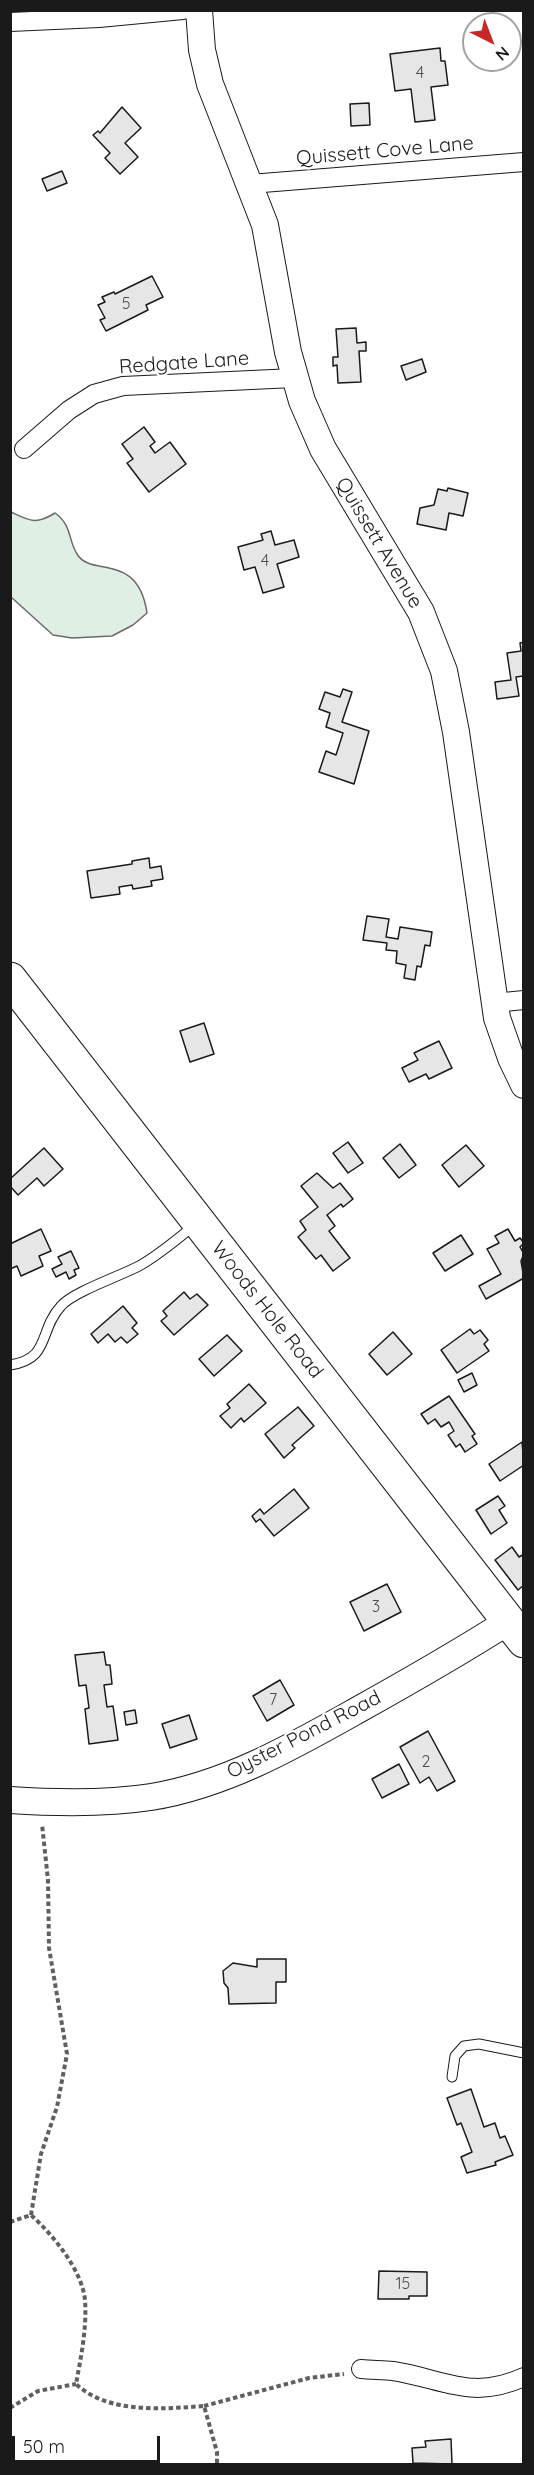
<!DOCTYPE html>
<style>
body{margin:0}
#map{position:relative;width:534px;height:2475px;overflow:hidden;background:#fff;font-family:Quicksand,sans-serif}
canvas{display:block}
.frame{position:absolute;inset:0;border:12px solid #1a1a1a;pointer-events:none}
.north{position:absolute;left:462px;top:12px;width:60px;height:60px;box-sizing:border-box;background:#fff;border:2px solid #a3a3a3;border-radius:50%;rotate:138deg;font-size:16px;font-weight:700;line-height:24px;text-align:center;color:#1a1a1a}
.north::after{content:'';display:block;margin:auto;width:21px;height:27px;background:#c62828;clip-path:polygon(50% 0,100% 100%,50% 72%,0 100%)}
.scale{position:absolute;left:12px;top:2436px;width:148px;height:27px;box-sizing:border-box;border:3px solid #1a1a1a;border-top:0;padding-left:8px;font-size:18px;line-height:21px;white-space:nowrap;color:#1a1a1a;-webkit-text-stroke:4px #fff;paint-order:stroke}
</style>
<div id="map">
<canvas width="534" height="2475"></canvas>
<div class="frame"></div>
<div class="north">N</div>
<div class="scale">50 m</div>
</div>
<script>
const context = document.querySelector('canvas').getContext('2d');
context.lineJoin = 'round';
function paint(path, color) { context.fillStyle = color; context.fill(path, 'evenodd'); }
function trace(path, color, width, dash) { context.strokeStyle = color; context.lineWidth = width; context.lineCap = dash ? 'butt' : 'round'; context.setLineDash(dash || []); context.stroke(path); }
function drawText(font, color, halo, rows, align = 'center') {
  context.font = font + ' Quicksand,sans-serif'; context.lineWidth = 4.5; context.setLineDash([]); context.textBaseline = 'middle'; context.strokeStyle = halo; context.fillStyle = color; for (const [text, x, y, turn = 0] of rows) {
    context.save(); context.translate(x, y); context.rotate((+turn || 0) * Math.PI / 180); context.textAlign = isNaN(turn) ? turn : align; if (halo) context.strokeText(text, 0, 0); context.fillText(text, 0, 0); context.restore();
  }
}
const green = new Path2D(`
 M11,512C30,521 36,525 55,513C72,525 68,540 77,554C91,578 138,551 147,613L133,625L112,636L72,638L53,635L11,597Z`);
const building = new Path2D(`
 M440,48L441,61H445L448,85L431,87L435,120L415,122L411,89L395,91L390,54Z
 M369,103L370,125L351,126L350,104Z
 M122,107L141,128L125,143L138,157L120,174L105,158L110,153L93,135L98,131L100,133Z
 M62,171L67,183L47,191L42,179Z
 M152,276L163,297L146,305L148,310L106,331L100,320L105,318L98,305L105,302L102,297L114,292L115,294Z
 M356,328L357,343L366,342V351H359L361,382L338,383L337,365L333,366V357H338L336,329Z
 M422,359L426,372L406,380L401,366Z
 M144,427L155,442L150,446L155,453L170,442L186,464L149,492L127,463L133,459L122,444Z
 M448,488L468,493L463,516L449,513L446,530L417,524L420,508L434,505L438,489L447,491Z
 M271,531L275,545L294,540L299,557L277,564L284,587L263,593L255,567L244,570L238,547L263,540L261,534Z
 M524,642V682L523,676L516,677L519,696L497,699L495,682L511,680L507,653L521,651L520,643Z
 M343,689L352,692L342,722L369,731L354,784L319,772L326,751L336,755L343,733L326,727L330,713L319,709L325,692L340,697Z
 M149,858L150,868L161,866L163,879L151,881L152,886L133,889L132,885L119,887L120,894L91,898L87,871L132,864V861Z
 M367,916L389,919L386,937L398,939L400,927L432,932L430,946L425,945L421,967L417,966L415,980L404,978L406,965L396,963L397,951L386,950L387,943L363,940Z
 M204,1023L214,1054L190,1062L180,1031Z
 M439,1041L452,1068L429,1079L426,1074L409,1082L402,1068L418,1060L414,1053Z
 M348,1142L363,1163L348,1173L333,1153Z
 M400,1144L416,1165L399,1178L383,1158Z
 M466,1145L484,1166L459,1187L442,1165Z
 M44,1148L63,1169L44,1186L37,1178L18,1195L10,1186V1179Z
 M317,1173L333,1188L340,1183L353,1199L343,1207L341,1204L327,1215L335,1226L329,1231L350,1258L333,1271L321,1255L316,1259L298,1237L306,1230L300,1221L318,1207L301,1186Z
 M41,1229L51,1251L39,1256L43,1266L21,1276L17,1266L10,1269V1244Z
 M508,1229L515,1241L520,1238L524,1243L520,1247L524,1254L521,1261L524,1278L486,1299L479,1286L501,1274L487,1249L499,1243L495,1236Z
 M461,1235L473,1254L445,1271L433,1253Z
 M71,1251L79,1268L74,1270L76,1275L69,1279L66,1272L56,1277L52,1269L62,1264L58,1257Z
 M184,1292L190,1299L197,1294L208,1305L174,1335L161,1321L167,1316L163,1311Z
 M123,1306L137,1323L132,1328L138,1334L127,1343L121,1337L115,1342L108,1334L98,1343L91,1334Z
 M470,1329L474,1334L480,1330L488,1340L484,1344L489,1351L457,1373L441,1350Z
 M393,1332L412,1354L387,1375L369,1354Z
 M227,1335L242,1351L214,1376L199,1359Z
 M472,1373L477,1385L464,1392L458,1380Z
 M249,1384L266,1403L244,1422L241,1418L231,1428L220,1416L230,1408L227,1404Z
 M449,1396L475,1434L472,1436L477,1444L465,1452L460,1444L456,1447L448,1435L454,1431L449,1422L441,1427L435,1419L428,1424L421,1414Z
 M298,1407L314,1426L292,1445L295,1448L284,1458L265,1434Z
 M522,1442L524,1465L500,1481L489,1464Z
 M294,1489L309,1508L274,1536L260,1519L256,1522L252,1516L260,1509L264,1514Z
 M498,1496L505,1506L499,1510L507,1523L491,1534L476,1510Z
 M512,1547L519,1557L524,1554V1585L518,1590L495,1560Z
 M387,1584L401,1612L364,1631L350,1602Z
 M104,1652L106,1665H110L112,1684L104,1685L107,1707L113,1706L118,1740L89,1744L85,1709L89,1708L86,1685L79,1686L75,1655Z
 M280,1680L294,1705L267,1721L253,1696Z
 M135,1710L137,1723L126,1725L124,1712Z
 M189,1715L197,1739L170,1748L162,1724Z
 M428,1731L455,1781L437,1791L429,1777L420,1783L400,1747Z
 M399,1764L409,1784L382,1798L372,1779Z
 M257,1959H286V1982H276V2003L229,2004L228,1988L224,1983L223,1971L233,1963L257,1967Z
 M471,2089L484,2127L495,2123L500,2138L505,2136L513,2155L495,2162L496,2165L467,2173L461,2157L472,2152L461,2123L457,2125L447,2098Z
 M379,2271L427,2272V2296H409V2299H378Z
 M451,2439L452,2464L413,2463L412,2448L426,2447L425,2441Z`);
const path = new Path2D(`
 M31,2215L41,2154L57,2107L67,2054L49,1948L48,1880L42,1824
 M10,2222L31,2215C53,2235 82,2270 85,2300C87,2328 81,2357 76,2384C108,2414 163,2409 204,2406L217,2452V2464
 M204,2406L309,2378L344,2374
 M10,2408L38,2391L76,2384`);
const lane = new Path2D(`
 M10,1365C51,1359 38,1331 61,1306C73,1292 120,1276 139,1266C159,1255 177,1239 195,1225
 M452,2077L455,2056L464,2046L479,2044L524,2053`);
const street = new Path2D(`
 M10,22L99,18L183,10
 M250,184L524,162
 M24,449L69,410L94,394L123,386L294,378
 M494,1003L524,1000
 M361,2369C371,2370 382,2370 393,2371C444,2379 471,2401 524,2377`);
const secondary = new Path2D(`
 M199,10L202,50L210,84L265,225L288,352L302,401L323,449L421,612L444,671L456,732L497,1018L511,1058L524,1085
 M10,1800C56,1803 106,1804 151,1797C225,1785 292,1747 356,1711C408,1682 459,1653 509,1621`);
const highway = new Path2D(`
 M10,979L524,1641`);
const numberNames = [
 ["4",420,73],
 ["5",126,304],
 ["4",265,561],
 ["3",376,1607],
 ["7",273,1700],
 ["2",426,1762],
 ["15",403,2284]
];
const streetNames = [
 ["Quissett Cove Lane",385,151,-5],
 ["Redgate Lane",184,363,-4],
 ["Quissett Avenue",379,543,59],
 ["Woods Hole Road",267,1310,52],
 ["Oyster Pond Road",304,1735,-27]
];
paint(green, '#e0efe3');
trace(green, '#6a6a6a', 1.5);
paint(building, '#e6e6e6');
trace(building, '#1a1a1a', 1.5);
trace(lane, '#1a1a1a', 11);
trace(street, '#1a1a1a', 20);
trace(secondary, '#1a1a1a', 28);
trace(highway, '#1a1a1a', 35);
trace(path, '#5f5f5f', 4, [4.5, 3]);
trace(lane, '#fff', 9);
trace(street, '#fff', 18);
trace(secondary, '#fff', 26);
trace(highway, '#fff', 33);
drawText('16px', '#4d4d4d', null, numberNames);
drawText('20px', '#1a1a1a', '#fff', streetNames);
</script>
